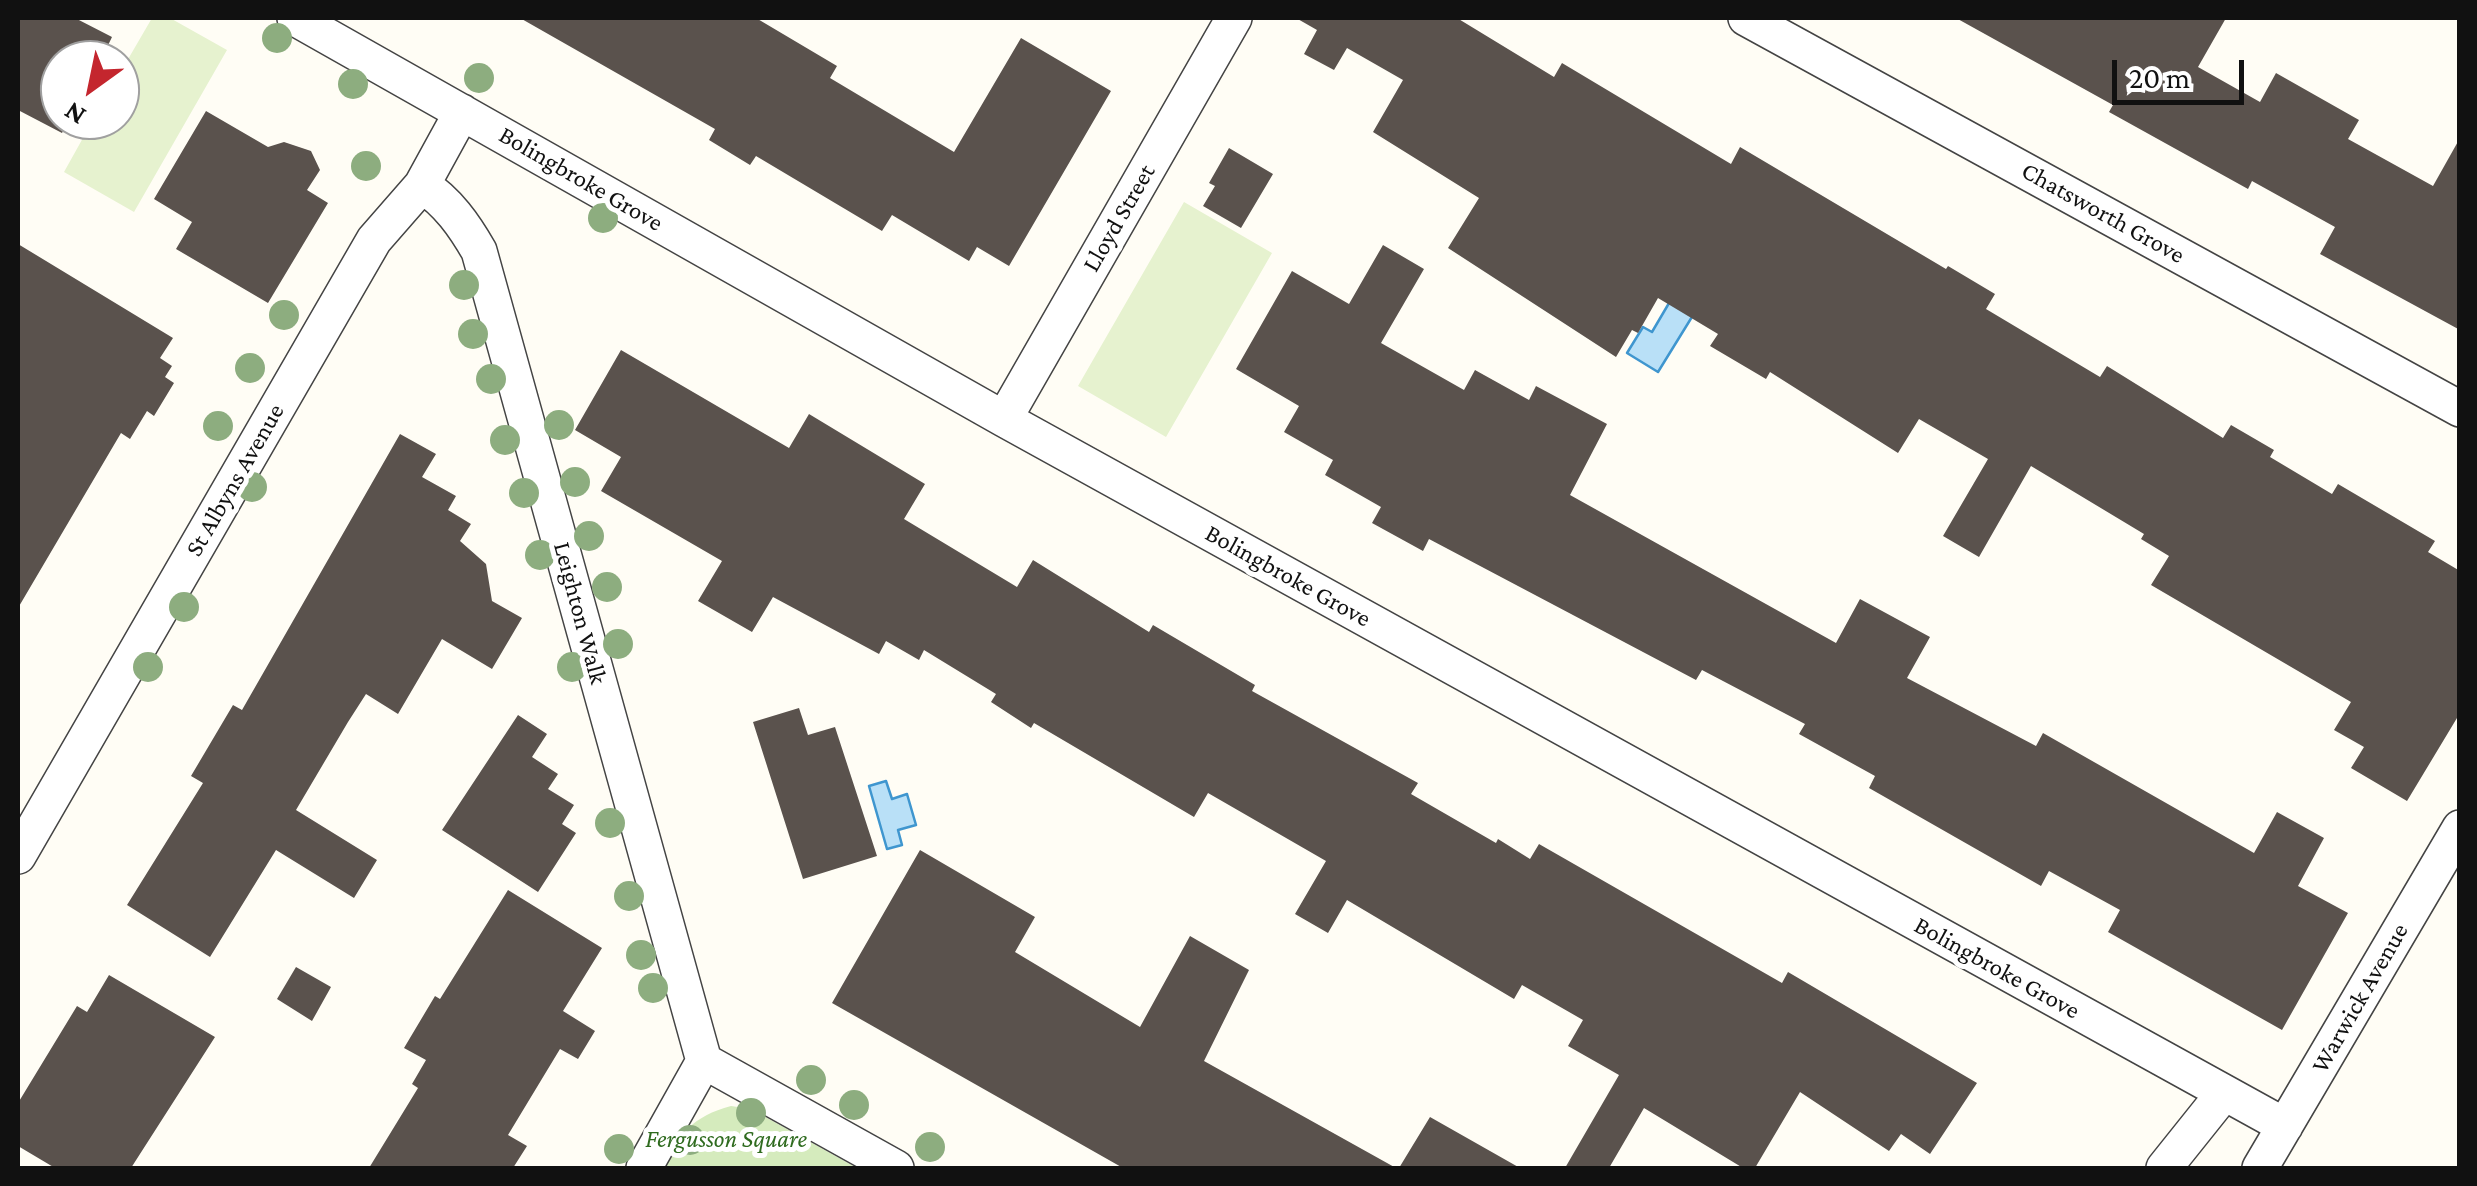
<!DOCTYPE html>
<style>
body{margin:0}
#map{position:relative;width:2477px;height:1186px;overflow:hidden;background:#fffdf5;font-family:"Crimson Pro",serif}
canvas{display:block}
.frame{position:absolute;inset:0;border:20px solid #111;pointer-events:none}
.north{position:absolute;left:40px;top:40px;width:100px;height:100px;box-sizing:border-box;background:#fff;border:2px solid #a0a0a0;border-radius:50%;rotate:213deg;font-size:28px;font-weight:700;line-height:40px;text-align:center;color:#111}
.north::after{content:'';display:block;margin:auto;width:35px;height:45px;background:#c4262e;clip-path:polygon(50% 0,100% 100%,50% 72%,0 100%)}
.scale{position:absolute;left:2112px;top:60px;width:132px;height:45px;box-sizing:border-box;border:5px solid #111;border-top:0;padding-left:12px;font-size:30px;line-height:35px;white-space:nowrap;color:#111;-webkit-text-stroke:8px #fff;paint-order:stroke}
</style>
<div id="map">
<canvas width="2477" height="1186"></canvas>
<div class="frame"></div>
<div class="north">N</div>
<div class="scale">20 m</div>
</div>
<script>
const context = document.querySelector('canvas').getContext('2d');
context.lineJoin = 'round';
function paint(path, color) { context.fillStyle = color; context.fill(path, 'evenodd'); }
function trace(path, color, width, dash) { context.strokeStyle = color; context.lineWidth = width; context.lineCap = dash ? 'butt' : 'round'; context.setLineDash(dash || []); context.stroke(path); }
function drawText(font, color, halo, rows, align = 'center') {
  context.font = font + ' "Crimson Pro",serif'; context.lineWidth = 10; context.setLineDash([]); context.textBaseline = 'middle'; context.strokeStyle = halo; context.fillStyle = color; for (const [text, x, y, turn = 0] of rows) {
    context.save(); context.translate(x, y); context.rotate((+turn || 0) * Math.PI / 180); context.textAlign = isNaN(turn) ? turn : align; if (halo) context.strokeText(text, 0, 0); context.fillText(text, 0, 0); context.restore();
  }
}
const green = new Path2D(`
 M731,1106L751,1109L857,1168H659C678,1135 693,1116 731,1106Z`);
const pitch = new Path2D(`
 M152,18H170L227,50L134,212L64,172L93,120H120V73Z
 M1184,202L1272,253L1166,437L1078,386Z`);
const water = new Path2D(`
 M1672,298L1695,312L1658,372L1627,353L1643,327L1652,332Z
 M886,781L892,799L907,794L916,825L898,830L902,845L887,849L869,786Z`);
const building = new Path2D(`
 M18,18H75L112,37L101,60H60V120H69L62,133L18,110Z
 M520,18H756L837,66L830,78L954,152L1021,38L1111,91L1009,266L977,247L969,261L892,215L882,231L756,156L750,165L709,140L715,129Z
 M1296,18H1457L1554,77L1562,63L1731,164L1740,147L1946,269L1948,266L1995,294L1986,309L2100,377L2107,366L2223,438L2231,425L2274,450L2270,457L2332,494L2338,484L2435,541L2428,552L2460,571V713L2407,801L2351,768L2364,747L2334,730L2351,702L2151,585L2169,556L2141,539L2144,534L2031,466L1979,557L1943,536L1988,459L1919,419L1898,453L1770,372L1766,379L1710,346L1718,334L1658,298L1638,333L1632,330L1616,357L1448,248L1479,198L1373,132L1403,80L1347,48L1334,70L1304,54L1317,30Z
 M1956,18H2226L2198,67L2260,102L2276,73L2359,120L2348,139L2433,186L2460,138V330L2320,254L2335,227L2252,181L2248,189L2109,112L2113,105Z
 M206,111L268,147L284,142L311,151L320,170L307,190L328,203L268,303L176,249L192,222L154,199Z
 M1229,148L1273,174L1241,228L1203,206L1215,186L1209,183Z
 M18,244L173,338L160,358L172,366L165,377L174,383L154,416L147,411L130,439L121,433L18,608Z
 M1383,245L1424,269L1381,343L1464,390L1475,370L1529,400L1536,386L1607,424L1570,495L1836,643L1860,599L1930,637L1907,678L2036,746L2043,733L2254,853L2277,812L2324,838L2298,886L2348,913L2282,1030L2108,932L2120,910L2049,871L2041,886L1869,788L1875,776L1799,734L1805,724L1702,670L1696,680L1429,539L1423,551L1372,523L1381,507L1325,475L1333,460L1284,432L1299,406L1236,369L1292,271L1349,304Z
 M621,350L789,448L809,414L925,484L904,519L1017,587L1033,560L1149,632L1153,625L1255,685L1252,691L1418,783L1411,794L1496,843L1498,839L1530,859L1539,844L1782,983L1788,972L1977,1083L1930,1154L1901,1134L1889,1151L1800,1092L1755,1168H1743L1644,1108L1609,1168H1565L1619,1075L1568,1046L1583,1020L1522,985L1514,999L1347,900L1328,933L1295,914L1326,861L1208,793L1194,817L1034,723L1031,728L991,702L996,694L924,650L919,660L886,641L879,654L773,597L752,632L698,601L722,561L601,491L621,457L575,430Z
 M400,434L436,454L422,477L456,496L448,510L471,524L460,541L486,564L492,601L522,618L492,669L442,639L398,714L366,694L348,722L296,810L377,860L354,898L276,850L210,957L127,905L203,783L191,776L233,705L242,710Z
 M799,708L808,735L835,727L877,856L803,879L753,722Z
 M518,715L547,734L532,757L558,774L548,789L574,805L562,824L576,833L538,892L442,830Z
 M920,850L1035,917L1015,952L1140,1027L1190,936L1249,970L1204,1061L1396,1168H1123L832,1003Z
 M508,890L602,948L563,1011L595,1031L578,1059L560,1049L508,1135L527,1146L513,1168H369L418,1088L412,1084L426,1060L404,1048L435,996L440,999Z
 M296,967L331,987L312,1021L277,999Z
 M109,975L215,1037L131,1168H55L18,1146V1103L77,1006L87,1012Z
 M1430,1117L1520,1168H1399Z`);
const street = new Path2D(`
 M295,18L1004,419L2285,1126
 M1746,18L2460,409
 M422,185C448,202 464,225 479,251L704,1061
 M1004,419L1234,18
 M18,856L374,240L422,185L462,112
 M704,1061L896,1168
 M644,1168L704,1061
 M2164,1168L2224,1093
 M2260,1168L2460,828`);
const trees = [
 [277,38],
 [479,78],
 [353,84],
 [366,166],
 [603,218],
 [464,285],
 [284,315],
 [473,334],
 [250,368],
 [491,379],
 [559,425],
 [218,426],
 [505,440],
 [575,482],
 [252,487],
 [524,493],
 [589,536],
 [540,555],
 [607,587],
 [184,607],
 [618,644],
 [148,667],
 [572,667],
 [610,823],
 [629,896],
 [641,955],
 [653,988],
 [811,1080],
 [854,1105],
 [751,1113],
 [690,1140],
 [930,1147],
 [619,1149]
];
const streetNames = [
 ["Bolingbroke Grove",581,179,30],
 ["Chatsworth Grove",2103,213,29],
 ["Lloyd Street",1119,218,-60],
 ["St Albyns Avenue",235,480,-60],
 ["Bolingbroke Grove",1288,576,29],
 ["Leighton Walk",580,613,75],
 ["Bolingbroke Grove",1997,968,29],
 ["Warwick Avenue",2360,998,-60]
];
const parkNames = [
 ["Fergusson Square",726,1139]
];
paint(green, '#d5ebbd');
paint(pitch, '#e6f2cf');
paint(water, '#b9e0f7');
trace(water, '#3f96cf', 2.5);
paint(building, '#5a524d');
trace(street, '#444', 38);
trace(street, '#fff', 35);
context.fillStyle = '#8dad7f';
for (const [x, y] of trees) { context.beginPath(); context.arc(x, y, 15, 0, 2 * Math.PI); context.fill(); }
drawText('25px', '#111', '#fff', streetNames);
drawText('italic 25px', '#2f6b1f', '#fff', parkNames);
</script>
